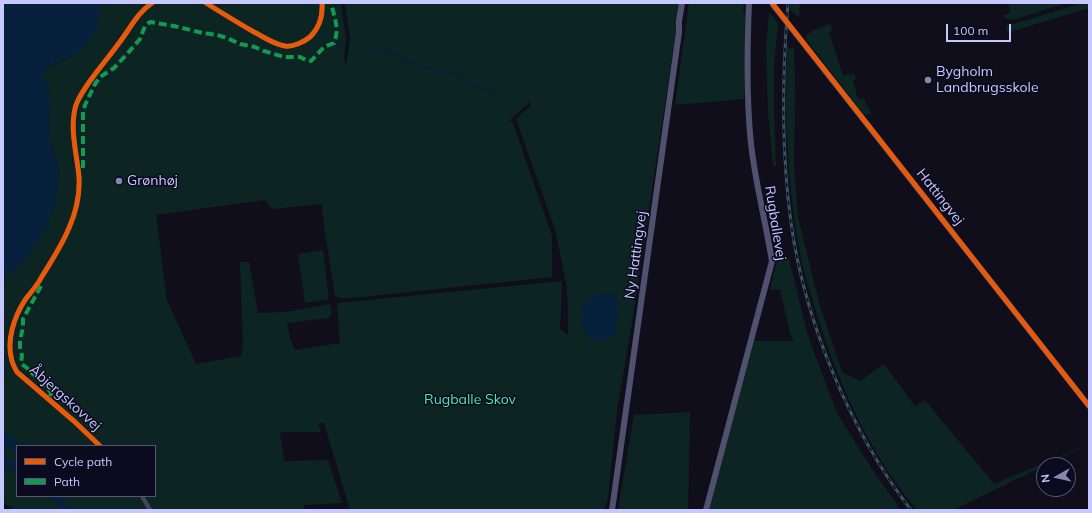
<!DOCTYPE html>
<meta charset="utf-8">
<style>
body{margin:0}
#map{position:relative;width:1092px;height:513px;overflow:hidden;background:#0f0e1a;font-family:Mulish,sans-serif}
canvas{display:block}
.frame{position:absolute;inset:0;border:4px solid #c7c8ff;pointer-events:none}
.legend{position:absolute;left:16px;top:445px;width:140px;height:52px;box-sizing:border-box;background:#0b0a1e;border:1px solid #565678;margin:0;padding:5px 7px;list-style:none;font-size:12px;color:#c7c8ff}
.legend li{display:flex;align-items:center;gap:8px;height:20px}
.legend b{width:20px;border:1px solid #565678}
.north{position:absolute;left:1036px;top:457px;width:40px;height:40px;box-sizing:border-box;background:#0b0a1e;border:1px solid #565678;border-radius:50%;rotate:262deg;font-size:11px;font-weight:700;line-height:16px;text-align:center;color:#c7c8ff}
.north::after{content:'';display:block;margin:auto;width:14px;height:18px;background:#8787af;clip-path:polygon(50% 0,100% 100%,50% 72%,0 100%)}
.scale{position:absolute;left:946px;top:24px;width:65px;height:18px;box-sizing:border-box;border:2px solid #c7c8ff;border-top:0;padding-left:5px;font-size:12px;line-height:14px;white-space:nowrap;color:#c7c8ff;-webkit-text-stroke:3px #0b0a1e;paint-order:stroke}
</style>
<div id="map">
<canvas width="1092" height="513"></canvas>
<div class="frame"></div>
<ul class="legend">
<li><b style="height:5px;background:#e8590c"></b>Cycle path</li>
<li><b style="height:5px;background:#139951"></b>Path</li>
</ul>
<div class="north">N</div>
<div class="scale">100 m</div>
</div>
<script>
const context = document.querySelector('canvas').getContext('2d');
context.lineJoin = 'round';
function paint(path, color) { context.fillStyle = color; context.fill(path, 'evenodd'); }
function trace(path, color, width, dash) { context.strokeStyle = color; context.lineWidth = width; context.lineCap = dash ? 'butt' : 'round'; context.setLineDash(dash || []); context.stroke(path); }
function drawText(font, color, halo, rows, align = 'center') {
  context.font = font + ' Mulish,sans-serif'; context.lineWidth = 3; context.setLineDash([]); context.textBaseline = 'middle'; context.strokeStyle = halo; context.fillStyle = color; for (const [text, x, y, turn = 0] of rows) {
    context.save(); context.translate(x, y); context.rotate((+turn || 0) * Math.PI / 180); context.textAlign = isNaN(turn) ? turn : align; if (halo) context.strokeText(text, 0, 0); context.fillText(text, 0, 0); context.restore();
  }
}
const green = new Path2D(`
 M101,3H341L346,39L344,59L346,65L350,39L345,3H680L632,323L617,411L608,497L605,510H350L324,423H318L321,432H280L284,461L328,460L342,503L304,505V510H72L60,496H155V446H21L9,434L3,432V276L17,269L24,262L36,242L44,231L55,203L59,177L56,158L50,141L48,87L43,79V73L47,68L71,56L101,5ZM530,102L531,105L516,119L555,229L566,283L568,304V335L560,329L562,281L337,303L340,343L295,350L290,338L287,323L329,318L332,313L330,304L285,312L258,313L249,262H240L243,344L241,356L196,364L167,300L156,215L265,200L272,209L322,204V211L335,296L343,299L552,277V236L513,123L509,121Z
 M689,3H744L743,9L745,15L744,99L675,105Z
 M790,3H800L799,18L790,10Z
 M1009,3H1067L1016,19L1010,20L1002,16L1010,13Z
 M1083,3H1089V8L1007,33L1006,26Z
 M769,12L778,22L774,66V112L776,166H773L768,111L766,48Z
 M831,24L832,31L829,32L843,76L854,73L856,79L853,81L858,99L863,98L872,114L864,115L805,38C812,29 820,27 831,24Z
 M787,47L794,49L795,97L794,162L798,217L820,306L842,372L860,381L884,364L915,406L925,400L994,484L1089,444L953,510H917C868,452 837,380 815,308C809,288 802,267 799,247C793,216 790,185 788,153C785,118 786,83 787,47Z
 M323,250L329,299L305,303L298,254Z
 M789,259L808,336L837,413L874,472L901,510H709L754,341H794L790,333L780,289L770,290L777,260Z
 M690,412L688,510H618L634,415Z
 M3,442L17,456V464L7,458H3Z
 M3,459C5,467 10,469 17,473V496H50L63,510H16L3,503Z`);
const water = new Path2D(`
 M3,3H101L96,31L87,45L71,56L47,67L43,73V79L48,87L51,96L49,119L50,141L56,158L59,177L55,203L44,231L36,242L24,262L17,269L3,276Z
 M597,294H609L615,295L620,302L615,335C612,336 609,339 607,340C587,346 576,322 583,307C584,305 584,302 586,301C589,298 593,296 597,294Z
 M3,432L9,434L21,446H17V456L3,442Z
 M4,457L7,458L17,464V473C10,469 3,466 4,457Z
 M50,496H60L72,510H63Z`);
const stream = new Path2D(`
 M304,3L314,24
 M324,34L333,41
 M337,42L338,44L341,43
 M372,52L384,49L394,53L399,56L416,65L432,70L459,74L469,83L476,87L486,89L495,93L503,103`);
const street = new Path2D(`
 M206,3C222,13 238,23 254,32C264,37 273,44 285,46C293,47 304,42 310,37C320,27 323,16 322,3
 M100,446L75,422L17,372C15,368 13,365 12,361C6,341 14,317 25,300C30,293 37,286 41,278C51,262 62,245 69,228C76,212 80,195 79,177C77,154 69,128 76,105C83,86 107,60 119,43C130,29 137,13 152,3
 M142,496L150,510`);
const secondary = new Path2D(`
 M796,34L1089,406
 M612,510L679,32V21L682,3
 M706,510L772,261L770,250C764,215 755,180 751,144C746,97 747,50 749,3`);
const rail = new Path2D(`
 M788,3C782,76 781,150 791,223C805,322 850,431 911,510`);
const secondaryBridge = new Path2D(`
 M773,5L796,34`);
const quiet = new Path2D(`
 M83,168V112L85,105L95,84L100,77L114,68L128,53L140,39L145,26L150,22L174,26L203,33L217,35L227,38L240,44L255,47L264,51L284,57H300L306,60L311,61L324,47L334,43C340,28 334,17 331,3
 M41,286L23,319V327L20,341V347L22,356L21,363L23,365L27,368L49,390L51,393L50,401`);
const cycleway = new Path2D(`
 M206,3C222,13 238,23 254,32C264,37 273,44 285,46C293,47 304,42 310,37C320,27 323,16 322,3
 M772,3L1089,406
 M100,446L75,422L17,372C15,368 13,365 12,361C6,341 14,317 25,300C30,293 37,286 41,278C51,262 62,245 69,228C76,212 80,195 79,177C77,154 69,128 76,105C83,86 107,60 119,43C130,29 137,13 152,3`);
const markers = [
 [928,80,4,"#8787af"],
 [119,181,4,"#8787af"]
];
const poiNames = [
 ["Bygholm",936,72],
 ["Landbrugsskole",936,88],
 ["Grønhøj",127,181]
];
const streetNames = [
 ["Hattingvej",940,197,52],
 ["Rugballevej",775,223,81],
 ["Ny Hattingvej",636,255,-82],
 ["Åbjergskovvej",65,398,42]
];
const parkNames = [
 ["Rugballe Skov",470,400]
];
paint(green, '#0c2523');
paint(water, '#07213d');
trace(stream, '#07213d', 1.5);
trace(street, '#42445b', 4.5);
trace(secondary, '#4f516e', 6);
trace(rail, '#3a5462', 3);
trace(rail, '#0b0a1e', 1.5, [4.5]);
trace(secondaryBridge, '#4f516e', 6);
trace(quiet, '#139951', 4, [8, 4]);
trace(cycleway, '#e8590c', 5);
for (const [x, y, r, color] of markers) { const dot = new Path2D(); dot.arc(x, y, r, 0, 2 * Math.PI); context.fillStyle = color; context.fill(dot); trace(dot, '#0b0a1e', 1.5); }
drawText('14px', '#c7c8ff', '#0b0a1e', poiNames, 'left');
drawText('14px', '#c7c8ff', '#0b0a1e', streetNames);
drawText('14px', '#49e9ad', '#0b0a1e', parkNames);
</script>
